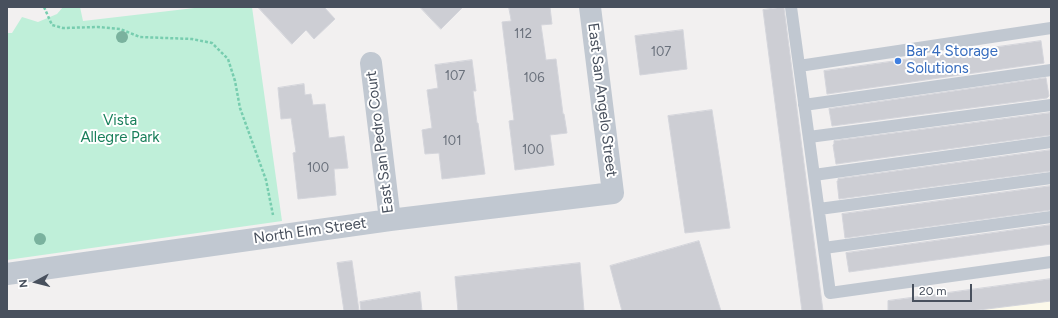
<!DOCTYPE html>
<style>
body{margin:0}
#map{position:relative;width:1058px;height:318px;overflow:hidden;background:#f2f0f0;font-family:Figtree,sans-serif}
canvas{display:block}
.frame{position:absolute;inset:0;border:8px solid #48505d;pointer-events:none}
.north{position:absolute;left:16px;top:262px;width:40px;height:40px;-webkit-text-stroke:3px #fff;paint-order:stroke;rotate:263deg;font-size:11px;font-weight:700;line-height:16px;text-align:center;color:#48505d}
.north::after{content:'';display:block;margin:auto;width:14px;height:18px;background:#48505d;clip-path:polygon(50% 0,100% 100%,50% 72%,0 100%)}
.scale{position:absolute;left:912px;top:284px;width:60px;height:18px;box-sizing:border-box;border:2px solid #48505d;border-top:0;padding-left:5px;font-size:12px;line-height:14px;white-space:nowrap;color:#48505d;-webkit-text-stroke:3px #fff;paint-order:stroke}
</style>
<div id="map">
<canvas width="1058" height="318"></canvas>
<div class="frame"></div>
<div class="north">N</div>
<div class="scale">20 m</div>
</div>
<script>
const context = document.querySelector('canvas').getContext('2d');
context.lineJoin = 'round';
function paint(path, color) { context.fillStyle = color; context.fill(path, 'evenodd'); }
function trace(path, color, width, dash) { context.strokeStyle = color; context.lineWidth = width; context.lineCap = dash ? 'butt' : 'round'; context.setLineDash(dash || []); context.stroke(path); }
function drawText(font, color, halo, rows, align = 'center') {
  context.font = font + ' Figtree,sans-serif'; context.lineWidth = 4; context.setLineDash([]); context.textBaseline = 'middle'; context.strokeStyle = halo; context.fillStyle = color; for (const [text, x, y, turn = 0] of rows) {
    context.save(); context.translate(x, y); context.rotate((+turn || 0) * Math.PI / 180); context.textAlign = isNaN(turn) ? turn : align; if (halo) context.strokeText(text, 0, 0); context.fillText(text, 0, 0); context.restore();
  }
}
const commercial = new Path2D(`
 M1051,301V311H971Z`);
const green = new Path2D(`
 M63,7H80L83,21L203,7H252L282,221L7,260V33H12L22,17L38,22L57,14Z`);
const building = new Path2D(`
 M258,7H324L335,19L314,39L306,30L292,44Z
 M420,7H463L441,29Z
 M509,7H550L552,24L541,25L546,60L556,59L563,114H564L567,133L550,135L554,165L515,170L509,121L514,120L502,22L511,21Z
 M784,7V8L823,311H802L763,10Z
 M683,30L687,69L640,75L635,36Z
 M1041,41L1044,63L827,94L824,71Z
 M472,60L476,91H473L477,123H478L485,174L442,179L439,153L425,154L422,130L432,128L427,90L438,88L435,65Z
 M1046,78L1049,96L1047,98L832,126L829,109Z
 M304,84L305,95L311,94L313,105L325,104L329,138L344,136L348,168L334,169L336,195L298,199L293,153L296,152L291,118L281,119L278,88Z
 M712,110L730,228L685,233L668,116Z
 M1050,113L1051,135L836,164L833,145L834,144V141Z
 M1051,150V171L839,199L837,181H838V179Z
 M1051,186V210L845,238L842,214Z
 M1051,225V244L849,272L846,253Z
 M699,241L721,311H622L610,266Z
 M352,261L359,311H344L337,263Z
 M580,263L584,311H458L455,277Z
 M1051,279V301L971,311H888V301Z
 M420,292L422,311H361L360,302Z`);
const path = new Path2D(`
 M44,7L52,25L63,28L98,27L120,29L140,37L192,39L212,43L228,59L235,81L240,108L266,180L273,215`);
const service = new Path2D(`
 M791,7L830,293L1051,262
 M799,66L1051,28
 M804,105L1051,70
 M809,137L1051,105
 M814,175L1051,142
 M819,209L1051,178
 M824,248L1051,217`);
const minor = new Path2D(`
 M371,63L390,220
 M7,274L390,220L613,193L590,7`);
const trees = [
 [122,37],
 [40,239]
];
const markers = [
 [898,61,4,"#3f7fe0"]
];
const numberNames = [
 ["112",523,34],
 ["107",661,52],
 ["107",455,76],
 ["106",534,78],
 ["101",452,141],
 ["100",533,150],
 ["100",318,168]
];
const shopNames = [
 ["Bar 4 Storage",906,52],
 ["Solutions",906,69]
];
const streetNames = [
 ["East San Angelo Street",602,100,83],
 ["East San Pedro Court",380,142,-97],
 ["North Elm Street",310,231,-8]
];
const parkNames = [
 ["Vista",120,121],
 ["Allegre Park",120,138]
];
paint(commercial, '#fcf9ea');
paint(green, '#bfefd9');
paint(building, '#cdced4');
trace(building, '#d4d5db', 1);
trace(path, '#77cdaf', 2.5, [3, 2]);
trace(service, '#c1c8d1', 12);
trace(minor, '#c1c8d1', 22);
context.fillStyle = '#7ab29e';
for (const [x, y] of trees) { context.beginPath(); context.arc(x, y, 6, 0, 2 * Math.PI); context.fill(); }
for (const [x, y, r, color] of markers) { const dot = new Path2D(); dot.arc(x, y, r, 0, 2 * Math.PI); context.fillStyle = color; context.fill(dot); trace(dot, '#fff', 1.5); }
drawText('13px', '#69707b', null, numberNames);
drawText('15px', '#366cbe', '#fff', shopNames, 'left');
drawText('15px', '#48505d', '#fff', streetNames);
drawText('15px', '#187f5a', '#fff', parkNames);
</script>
